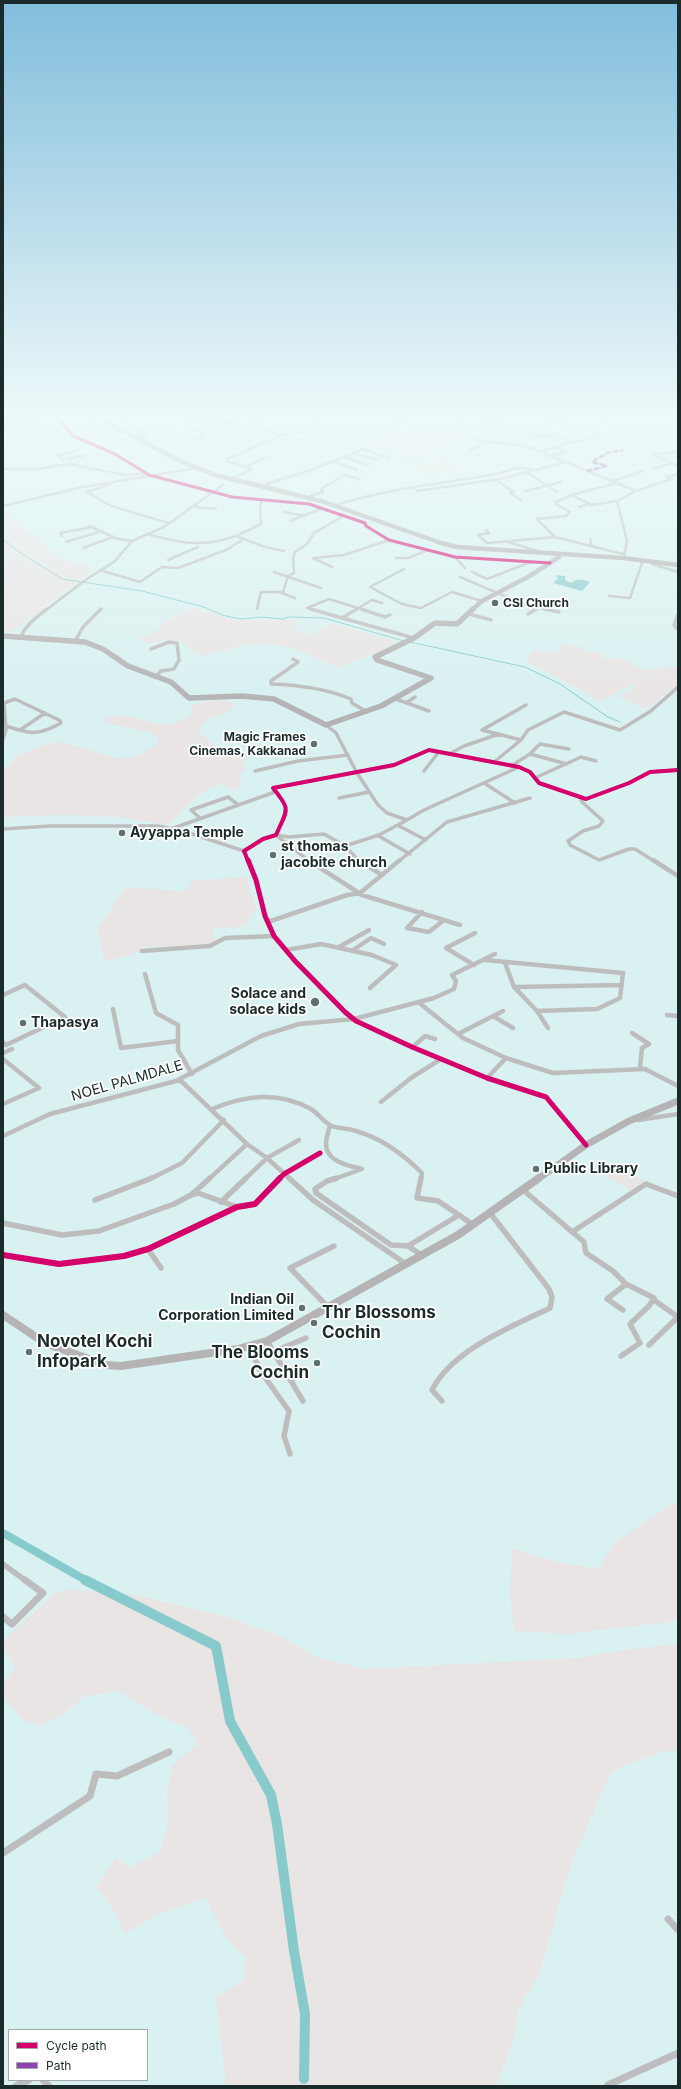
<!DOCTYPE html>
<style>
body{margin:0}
#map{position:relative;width:681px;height:2089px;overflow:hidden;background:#daf1f1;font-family:Inter,sans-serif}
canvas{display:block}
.frame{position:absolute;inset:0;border:4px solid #1b2b2b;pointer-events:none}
.legend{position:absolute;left:8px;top:2029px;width:140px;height:52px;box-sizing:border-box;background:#fff;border:1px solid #a4aaaa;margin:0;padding:5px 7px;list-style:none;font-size:12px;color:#1b2b2b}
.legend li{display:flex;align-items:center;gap:8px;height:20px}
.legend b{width:20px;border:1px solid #a4aaaa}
</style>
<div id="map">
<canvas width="681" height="2089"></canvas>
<div class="frame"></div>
<ul class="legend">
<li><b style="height:5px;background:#d6006c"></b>Cycle path</li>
<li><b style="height:5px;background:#8e44ad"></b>Path</li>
</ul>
</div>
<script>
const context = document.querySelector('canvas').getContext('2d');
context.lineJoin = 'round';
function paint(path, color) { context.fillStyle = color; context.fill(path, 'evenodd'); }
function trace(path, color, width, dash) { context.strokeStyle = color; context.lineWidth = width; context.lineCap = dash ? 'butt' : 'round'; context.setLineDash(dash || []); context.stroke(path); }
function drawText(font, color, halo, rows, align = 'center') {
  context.font = font + ' Inter,sans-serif'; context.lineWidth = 3.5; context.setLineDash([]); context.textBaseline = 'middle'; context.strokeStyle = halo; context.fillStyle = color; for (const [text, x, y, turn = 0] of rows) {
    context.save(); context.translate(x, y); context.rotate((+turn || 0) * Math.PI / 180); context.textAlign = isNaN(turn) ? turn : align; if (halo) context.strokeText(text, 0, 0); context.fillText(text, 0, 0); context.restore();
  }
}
const green = new Path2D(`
 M447,416C456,420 467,424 468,435L441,451L410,461L364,444L417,424Z
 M603,426L615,433L636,441L623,445L591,429Z
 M449,455L459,469L430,475L414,463Z
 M3,511L61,558L92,568L87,577L71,586L21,626L3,634V583L8,582L3,578Z
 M192,608L233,620L292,619L297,622L291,629L311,635L331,623L397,642L385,649L338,668C305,652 279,639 240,646C227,649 215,655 201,655C196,655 195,652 191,649C178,636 166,639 150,644L138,638L158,630L165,621Z
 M564,643L581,647L580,650L602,653L605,659L618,658L646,671L678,666V684L646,709L619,697L638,685L633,684L600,701L543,669L525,661L534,649L540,652L555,654Z
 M214,700L233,702L235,706C225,717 208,715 199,727L200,733L217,748L236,749L248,753V758L242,765L244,770L236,777L242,781L240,786L233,790L222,784C197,789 186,811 167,825L118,817L66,815L3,817V771L11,764L15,757L47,744L63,742L119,759L134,757L153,747L158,743L157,736L147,731L108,724L105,722L106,718C124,709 148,725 167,724C175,724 183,719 191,717L190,708L196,704Z
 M246,877L257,912L249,914L248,926L213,929L215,940L208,945L144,947L126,957L104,961L97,929L126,887L186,891L192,881Z
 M618,1166L644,1181L632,1191L606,1176Z
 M678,1502V1620L670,1622L567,1634L514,1631L510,1594L512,1549L562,1563L598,1569L614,1543L670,1505Z
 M73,1590L130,1594L224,1616L280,1636L318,1658L366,1669L577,1658L623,1650L678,1644V1751H665L628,1764L610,1774L570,1866L540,1972L519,2008L513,2041L496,2086H226L216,1997L243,1981L245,1957L226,1938L205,1898L159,1914L125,1933L116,1914L96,1887L116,1857L129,1868L160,1852L168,1824L167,1793L172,1766L197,1744L188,1728L162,1717L118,1691L85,1696L62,1715L38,1727L20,1717L3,1698V1684L15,1669L3,1648V1641L56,1592Z`);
const water = new Path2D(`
 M3,412H78L46,415L3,430Z
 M555,575L565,576V580L571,583C577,578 583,579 590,582L582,591L553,583L558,578Z`);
const stream = new Path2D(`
 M3,539L19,552L62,579L142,591L204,607L222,615L240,619L261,617L283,619L289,617L324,618L404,641
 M410,642L525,667L560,684L608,717L620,722`);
const canalFar1 = new Path2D(`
 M3,1533L87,1581`);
const canal = new Path2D(`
 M85,1580L216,1646L230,1721L271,1795L277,1824L294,1951L305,2014L304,2079`);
const streetFar4 = new Path2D(`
 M346,412H355
 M380,412L397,419L430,412
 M570,412L586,413
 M55,415L73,436L115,454L149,475L232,497L309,504L365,523L366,526L389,540L455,557L550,563
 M298,415L304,412
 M246,425L262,414L249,412
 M560,427L575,424L586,428
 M468,429L504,415L527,412
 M534,433L545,438
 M530,438L557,435
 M196,440L203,436L204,433L184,427L189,424V417L223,420L283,435
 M571,443L602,435L586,428L604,423L624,412
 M362,449L389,458
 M470,450L487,442
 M542,451L572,442L537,426L567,419
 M678,452L651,454L678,466
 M352,453L378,460
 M553,455L567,452L556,448
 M342,456L368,465
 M68,459L84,456
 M331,461L357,470
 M566,462L636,491L617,501L627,541L624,556
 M73,465L68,459H62L57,455L77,451
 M245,467L265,458
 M3,469H36L68,464L125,475L146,473
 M652,469L672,463
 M587,471L607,466L592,462L607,453L623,450
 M528,473L557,492
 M229,480L252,469L227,461V459L283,435L302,432L320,421L318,416L332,412
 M496,480L514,492L510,493L521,500
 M613,481L642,471
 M618,483L571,495L556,502V504L570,512L566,516L537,519L555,537L623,554
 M110,484L87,492L111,506L169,523
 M272,487L266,484L311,470L366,448
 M417,491L500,479L566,462L526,446L477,440L460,419L433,412
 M525,491L561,482
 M636,491L672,479L666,477L678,474
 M571,495L592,505L617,501
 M311,496L323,492L321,489L345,475L359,479
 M262,500L260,507L261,524L236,536L265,547L284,551
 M3,506L83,487L197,468
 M333,506C385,489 438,484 491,475C504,473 517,465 530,469
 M194,507L216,509
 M579,507L589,504
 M284,512L305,516
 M290,521L323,508
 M89,526L118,539L132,541
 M486,530L489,533L478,535L487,543L555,537
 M147,534C181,543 201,548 236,536
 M62,536L60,533L93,527
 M590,539L592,546
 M505,541L538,551
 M66,542L102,531
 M83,548L113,537
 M455,557L465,568
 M396,558H408L428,550
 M168,560L198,547
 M652,564L678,572
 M332,567L313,558L344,555L389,540
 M404,569L370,587L402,604L421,608L452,592L482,601
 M100,570L140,582L162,567L178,568L226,550L244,539
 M274,572L321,588
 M472,572L487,579L531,562
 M460,577L528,606L550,610
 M279,592L295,598
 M609,596L630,598L642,563
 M257,609L261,592H283L288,576L294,573L293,558L295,552L307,544L314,533L345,515
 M46,610L84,581L115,561L132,541L164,527L223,485
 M100,610L101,609
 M315,610L307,608L329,599L364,610
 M355,610L372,600L382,603
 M534,610L536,609`);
const streetFar3 = new Path2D(`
 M311,609L342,618
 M357,609L342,618L414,638
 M361,609L385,617L390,615
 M545,609L559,612
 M469,614L491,620
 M528,614L536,609
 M678,614L674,625L678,630
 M21,637C26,624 37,617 47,609
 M75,641L83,627L101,609
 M151,649L169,642L177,643L179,660L174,669L161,671L155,677
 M293,659L298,662L271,681V684C299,685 325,688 351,699L352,703L367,712
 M396,699L429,711
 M406,703L415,697
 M326,725L336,733L357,773L378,805L387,813L407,820L424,810L519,767
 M20,730L45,713
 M482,730L526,705
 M482,730L521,740
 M3,739L6,730L4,703L15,699L59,720L61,723C38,736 30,734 6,726
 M449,754L464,746L499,734
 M530,754L567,764
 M494,762L521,740L528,730L564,712L620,730L651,711L678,687
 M511,766L530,754L540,744L569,749
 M255,771L298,761L348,755
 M424,771L438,753
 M535,778L581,757L596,761
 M484,783L515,803
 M339,798L369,792
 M584,799L581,800L582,802L603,821L599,826L583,831L568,841L570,845L599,860L629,849H635L654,861
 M200,818L191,810L228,797L237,804
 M399,826L426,840
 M3,829L50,826H158L183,831L244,851
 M171,829L275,792
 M276,835L309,861
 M276,835L289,837L324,834L345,846L379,835L407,820
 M377,835L410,854
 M345,846L359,861
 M248,861L244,851L263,839L276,835C287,809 292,811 273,788L394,765L429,750L519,767L530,772L539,783L586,799L629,783L650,772L678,770
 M399,861L447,822L530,798`);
const streetFar2 = new Path2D(`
 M248,860L256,880L265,916L274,936L295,961L345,1012L356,1021L412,1047L487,1078L546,1097L586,1145
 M308,860L362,895L460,925
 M358,860L382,875
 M653,860L678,876
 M422,912L407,928L429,932L444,920
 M268,922L347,895L360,893L400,860
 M339,947L369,930
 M286,950L321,944L372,955L396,965L370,988
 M353,950L371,938L384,944
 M142,951L210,946L225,938L274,936
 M485,960L623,973L620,998L597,1009L537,1011L514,987L505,963
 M474,965L446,948L475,933
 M145,974L156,1013L178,1025V1050L192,1074
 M514,987L622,985
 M3,995L25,985L65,1017L6,1045L3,1042
 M418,1002L463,1038L506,1058L553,1073L645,1069L678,1086
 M113,1009L121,1048L178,1041
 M537,1011L548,1028
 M667,1015L678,1016
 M493,1016L513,1028
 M632,1033L649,1044L642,1048L640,1068
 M458,1034L503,1011
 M413,1047L425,1036L435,1039
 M3,1053L12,1049
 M3,1059L39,1088L3,1104
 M487,1078L506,1058
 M180,1080L247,1144L267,1158L290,1179
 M381,1102L411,1078L441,1059
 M212,1109C246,1095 278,1091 311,1109C319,1114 324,1123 332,1126C340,1129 348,1128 356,1131C381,1138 404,1155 422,1173L421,1179
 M638,1120L678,1114
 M330,1125C329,1131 326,1137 326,1144C326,1161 348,1166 362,1169L334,1179
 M3,1136L50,1114L176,1081L261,1036L299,1024L354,1019L434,998L454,989L456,981L452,975L495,954
 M150,1179L182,1163L224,1120
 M209,1179L247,1144
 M245,1179L267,1158L299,1140
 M279,1179L284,1174L320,1153`);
const streetFar1 = new Path2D(`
 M289,1178L313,1200L406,1264
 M337,1178L327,1181L315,1189L316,1193L391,1245L408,1246L423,1256
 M522,1189L584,1242L586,1253L613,1271L626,1284L654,1298L649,1306L630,1324L640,1343L621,1356
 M191,1195L198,1193L237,1207
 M95,1200L152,1178
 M221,1202L246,1178
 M459,1215L473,1225
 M3,1223L62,1235L99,1231L174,1204L191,1195L210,1178
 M572,1232L646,1184L678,1196
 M408,1246L459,1215L438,1201L417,1198L421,1178
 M148,1249L161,1268
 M3,1255L59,1264L124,1256L148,1249L237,1207L255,1204L280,1178
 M329,1308L290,1268L334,1246
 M623,1310L607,1299L626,1284
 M267,1341L303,1401
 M649,1345L678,1317L654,1300
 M250,1346L259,1369L289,1411L284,1436L290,1454
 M273,1352L306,1338
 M290,1380L303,1374
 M442,1401L432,1390C452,1350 511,1327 550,1308L552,1297L549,1289L490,1213
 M3,1564L26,1581`);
const street = new Path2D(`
 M3,1617L12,1624L43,1593L25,1580
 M3,1853L90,1796L96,1774L117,1776L169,1752
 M668,1919L678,1930
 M43,2080L49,2086
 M608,2085L678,2053
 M16,2086L29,2080`);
const secondaryFar3 = new Path2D(`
 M109,412L140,432L144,436L141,438
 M472,610L482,601L528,577L559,557`);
const secondaryFar2 = new Path2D(`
 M3,636L85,642L103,649L128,666L171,682L189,698L242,696L274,699L326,725L381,706L431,678L377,660L375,657L414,638L435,623L457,624L473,609`);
const secondaryFar1 = new Path2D(`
 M538,1179L586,1145L629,1121L678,1101`);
const secondary = new Path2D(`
 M3,1315L45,1343L105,1365L121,1366L238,1349L267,1341L458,1235L539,1178`);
const primary = new Path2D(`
 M87,412L182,462L215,475L321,501L441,543L457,547L623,558L678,565`);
const quiet = new Path2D(`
 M587,471L607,466L592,462L607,453L623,450`);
const cyclewayFar3 = new Path2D(`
 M55,415L73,436L115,454L149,475L232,497L309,504L365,523L366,526L389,540L455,557L550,563`);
const cyclewayFar2 = new Path2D(`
 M248,861L244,851L263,839L276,835C287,809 292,811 273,788L394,765L429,750L519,767L530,772L539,783L586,799L629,783L650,772L678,770`);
const cyclewayFar1 = new Path2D(`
 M248,860L256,880L265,916L274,936L295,961L345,1012L356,1021L412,1047L487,1078L546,1097L586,1145
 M279,1179L284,1174L320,1153`);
const cycleway = new Path2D(`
 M3,1255L59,1264L124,1256L148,1249L237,1207L255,1204L280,1178`);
const markers = [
 [495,603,4,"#5e7070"],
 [314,744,4,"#5e7070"],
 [122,833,4,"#5e7070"],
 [273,855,4,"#5e7070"],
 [315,1002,5,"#5e7070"],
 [23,1023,4,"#5e7070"],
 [536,1169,4,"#5e7070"],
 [302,1308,4,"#5e7070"],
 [314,1323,4,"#5e7070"],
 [29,1352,4,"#5e7070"],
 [317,1363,4,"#5e7070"]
];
const farPoinames = [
 ["CSI Church",503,603],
 ["Magic Frames",306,737,"right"],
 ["Cinemas, Kakkanad",306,751,"right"]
];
const poiNames = [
 ["Ayyappa Temple",130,833],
 ["st thomas",281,847],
 ["jacobite church",281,863],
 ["Solace and",306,994,"right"],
 ["solace kids",306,1010,"right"],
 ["Thapasya",31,1023],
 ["Public Library",544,1169],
 ["Indian Oil",294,1300,"right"],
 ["Corporation Limited",294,1316,"right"]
];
const streetNames = [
 ["NOEL PALMDALE",127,1081,-16]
];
const nearPoinames = [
 ["Thr Blossoms",322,1313],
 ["Cochin",322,1333],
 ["Novotel Kochi",37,1342],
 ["Infopark",37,1362],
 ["The Blooms",309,1353,"right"],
 ["Cochin",309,1373,"right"]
];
paint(green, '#e9e5e4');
paint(water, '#87cacb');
trace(stream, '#87cacb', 1);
trace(canalFar1, '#87cacb', 8);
trace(canal, '#87cacb', 10);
trace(streetFar4, '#bebdbd', 2.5);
trace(streetFar3, '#bebdbd', 3.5);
trace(streetFar2, '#bebdbd', 4.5);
trace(streetFar1, '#bebdbd', 5.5);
trace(street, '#bebdbd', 7);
trace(secondaryFar3, '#b5b3b3', 4.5);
trace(secondaryFar2, '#b5b3b3', 5.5);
trace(secondaryFar1, '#b5b3b3', 7);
trace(secondary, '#b5b3b3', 8);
trace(primary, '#aeabab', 4.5);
trace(quiet, '#8e44ad', 2.5, [5, 2.5]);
trace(cyclewayFar3, '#d6006c', 3);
trace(cyclewayFar2, '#d6006c', 4);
trace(cyclewayFar1, '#d6006c', 5);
trace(cycleway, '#d6006c', 6);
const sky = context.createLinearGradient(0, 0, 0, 704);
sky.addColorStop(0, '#81bddc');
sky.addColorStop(0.59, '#eef9f9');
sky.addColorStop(1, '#eef9f900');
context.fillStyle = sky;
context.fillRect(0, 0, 681, 704);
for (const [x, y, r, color] of markers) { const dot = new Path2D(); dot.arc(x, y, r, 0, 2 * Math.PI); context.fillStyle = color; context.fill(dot); trace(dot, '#fff', 1.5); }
drawText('bold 12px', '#1b2b2b', '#fff', farPoinames, 'left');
drawText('bold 14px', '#1b2b2b', '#fff', poiNames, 'left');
drawText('14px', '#1b2b2b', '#fff', streetNames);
drawText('bold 17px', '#1b2b2b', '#fff', nearPoinames, 'left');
</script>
